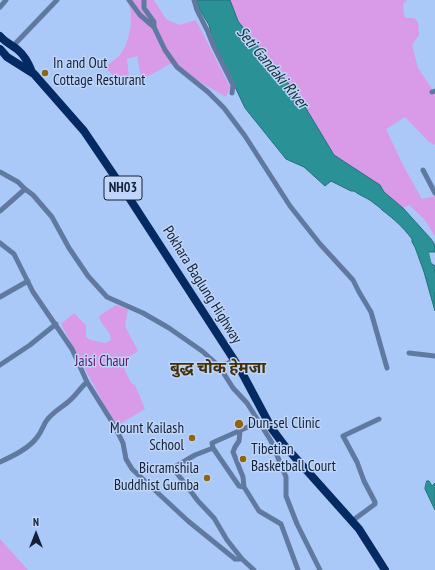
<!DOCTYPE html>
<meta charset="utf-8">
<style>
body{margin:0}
#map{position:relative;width:435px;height:570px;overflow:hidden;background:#abc9f8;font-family:"PT Sans Narrow",sans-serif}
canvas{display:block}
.north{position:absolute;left:16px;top:514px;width:40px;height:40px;-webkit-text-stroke:3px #bfd5f9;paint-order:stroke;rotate:0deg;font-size:11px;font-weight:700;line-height:16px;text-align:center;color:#132137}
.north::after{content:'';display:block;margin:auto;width:14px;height:18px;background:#132137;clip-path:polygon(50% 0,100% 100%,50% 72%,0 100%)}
</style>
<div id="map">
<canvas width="435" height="570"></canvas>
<div class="north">N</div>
</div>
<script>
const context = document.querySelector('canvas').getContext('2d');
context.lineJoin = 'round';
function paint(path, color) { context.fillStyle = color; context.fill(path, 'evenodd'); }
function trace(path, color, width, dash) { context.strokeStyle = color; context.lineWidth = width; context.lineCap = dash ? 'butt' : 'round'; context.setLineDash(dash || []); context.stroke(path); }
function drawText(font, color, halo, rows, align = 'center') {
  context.font = font + ' "PT Sans Narrow","Noto Sans Devanagari",sans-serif'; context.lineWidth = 3; context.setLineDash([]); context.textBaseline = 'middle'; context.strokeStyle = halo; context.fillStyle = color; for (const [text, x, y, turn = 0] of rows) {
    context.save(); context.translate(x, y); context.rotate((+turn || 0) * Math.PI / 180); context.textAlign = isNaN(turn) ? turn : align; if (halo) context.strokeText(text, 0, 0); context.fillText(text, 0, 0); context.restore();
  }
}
const green = new Path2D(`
 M127,0H154L166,19L179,25L196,20L230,87L226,97L200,82L175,63C160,66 156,76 141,77L137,56L127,59L129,77L120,81L106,69C110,61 113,62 119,56C130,44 135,14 127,0Z
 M230,0H407L403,4L404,16L406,18H414L418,22L419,35L412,45L418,68L435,93V145L429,142L405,117L386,129L404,167L422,199L435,196V236L424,219L409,205L403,208L384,192L380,185L334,155L304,105L238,21Z
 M116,305L128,309L125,326L138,351L121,362L131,383L135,385L145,409L118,425L108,412L61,324L74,313L86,325V337L91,340L105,343L111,340C110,328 101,327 99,316Z
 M0,539L28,570H0Z`);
const water = new Path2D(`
 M197,0H230L238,21L251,38L283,76L304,105L334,155L380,185L384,192L403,208L431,239L435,245V252H429L426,256L428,261L435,266V311L424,272L415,247L412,242V239C403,227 394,219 382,210C380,208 378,206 375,204C369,198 360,196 354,191H351L331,181L325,186L304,167L286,159L245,108L212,38L209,25L200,10Z
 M427,481H429L432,486L435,483V510L425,489Z`);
const river = new Path2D(`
 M423,244L429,270L435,288`);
const minor = new Path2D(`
 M129,0L140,15L154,27L165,50L177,67L208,92L224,108L245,136L290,206L320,244L353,280L359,292L371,312L387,368
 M144,0V8L154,22V27
 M194,0L197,10L208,32L214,47L233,85L232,93
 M0,7L6,0
 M13,46L57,0
 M432,92L435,91
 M423,170L435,193
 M0,172L18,182L25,189L33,195L52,217L69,248L88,276L107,297L143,313L169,328L202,351L219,366L233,388L247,403L259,422L212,443L213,448L239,486L244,487L259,511L281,524L298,570
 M0,211L25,189
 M0,243L14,254L33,292L72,349L87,382L114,425L123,443L126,459L132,469L188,521L235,559H242L254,570
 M0,297L28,281
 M409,353L435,356
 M0,365L30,345L56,324
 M219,366L234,361
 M259,422L271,441L286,477V496L297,524L320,570
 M240,431L239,441L235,447L233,452L243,477L244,487
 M213,448L195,455L173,468L198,501L214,518L227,540L242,559
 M0,462C13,456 30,448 38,436C42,431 43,425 47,420C53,412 61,408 68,402C75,397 80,388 87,382
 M352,521L375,504V502L364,481L357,462L343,436L379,419`);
const trunk = new Path2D(`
 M0,36C5,42 12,45 18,50C25,56 29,64 32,72
 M0,49L7,57L34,74L84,131L126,193L240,369L272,429L284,445L359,529L385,570`);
const markers = [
 [45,73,4,"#8f660d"],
 [239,424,5,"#8f660d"],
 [192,438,4,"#8f660d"],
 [243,459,4,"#8f660d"],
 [207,478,4,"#8f660d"]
];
const shields = [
 [123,188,38]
];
const shieldNames = [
 ["NH03",123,188]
];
const poiNames = [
 ["In and Out",53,64],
 ["Cottage Resturant",53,81],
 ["Dun-sel Clinic",248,424],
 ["Mount Kailash",184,429,"right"],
 ["School",184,446,"right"],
 ["Tibetian",251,450],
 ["Basketball Court",251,467],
 ["Bicramshila",199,469,"right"],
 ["Buddhist Gumba",199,486,"right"]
];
const streetNames = [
 ["Pokhara Baglung Highway",202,285,58]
];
const parkNames = [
 ["Jaisi Chaur",102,362]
];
const waterNames = [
 ["Seti Gandaki River",272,68,50]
];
const neighbourhoodNames = [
 ["बुद्ध चोक हेमजा",218,368]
];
paint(green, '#d99ae8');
paint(water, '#2a9196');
trace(water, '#236f7a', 1);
trace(river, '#2a9196', 8);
trace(minor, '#6079a0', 5);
trace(trunk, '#042a64', 8);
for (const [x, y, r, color] of markers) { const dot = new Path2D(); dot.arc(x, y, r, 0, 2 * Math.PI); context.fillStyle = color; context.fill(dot); trace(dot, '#bfd5f9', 1.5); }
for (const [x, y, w] of shields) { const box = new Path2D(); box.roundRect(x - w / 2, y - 12, w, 24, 3); context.fillStyle = '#bfd5f9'; context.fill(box); trace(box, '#132137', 1); }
drawText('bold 14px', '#132137', null, shieldNames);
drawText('15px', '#132137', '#bfd5f9', poiNames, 'left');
drawText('15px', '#132137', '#bfd5f9', streetNames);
drawText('15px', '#5b166a', '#bfd5f9', parkNames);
drawText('italic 16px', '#112f31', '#bfd5f9', waterNames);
drawText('bold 16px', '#432f08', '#bfd5f9', neighbourhoodNames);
</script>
